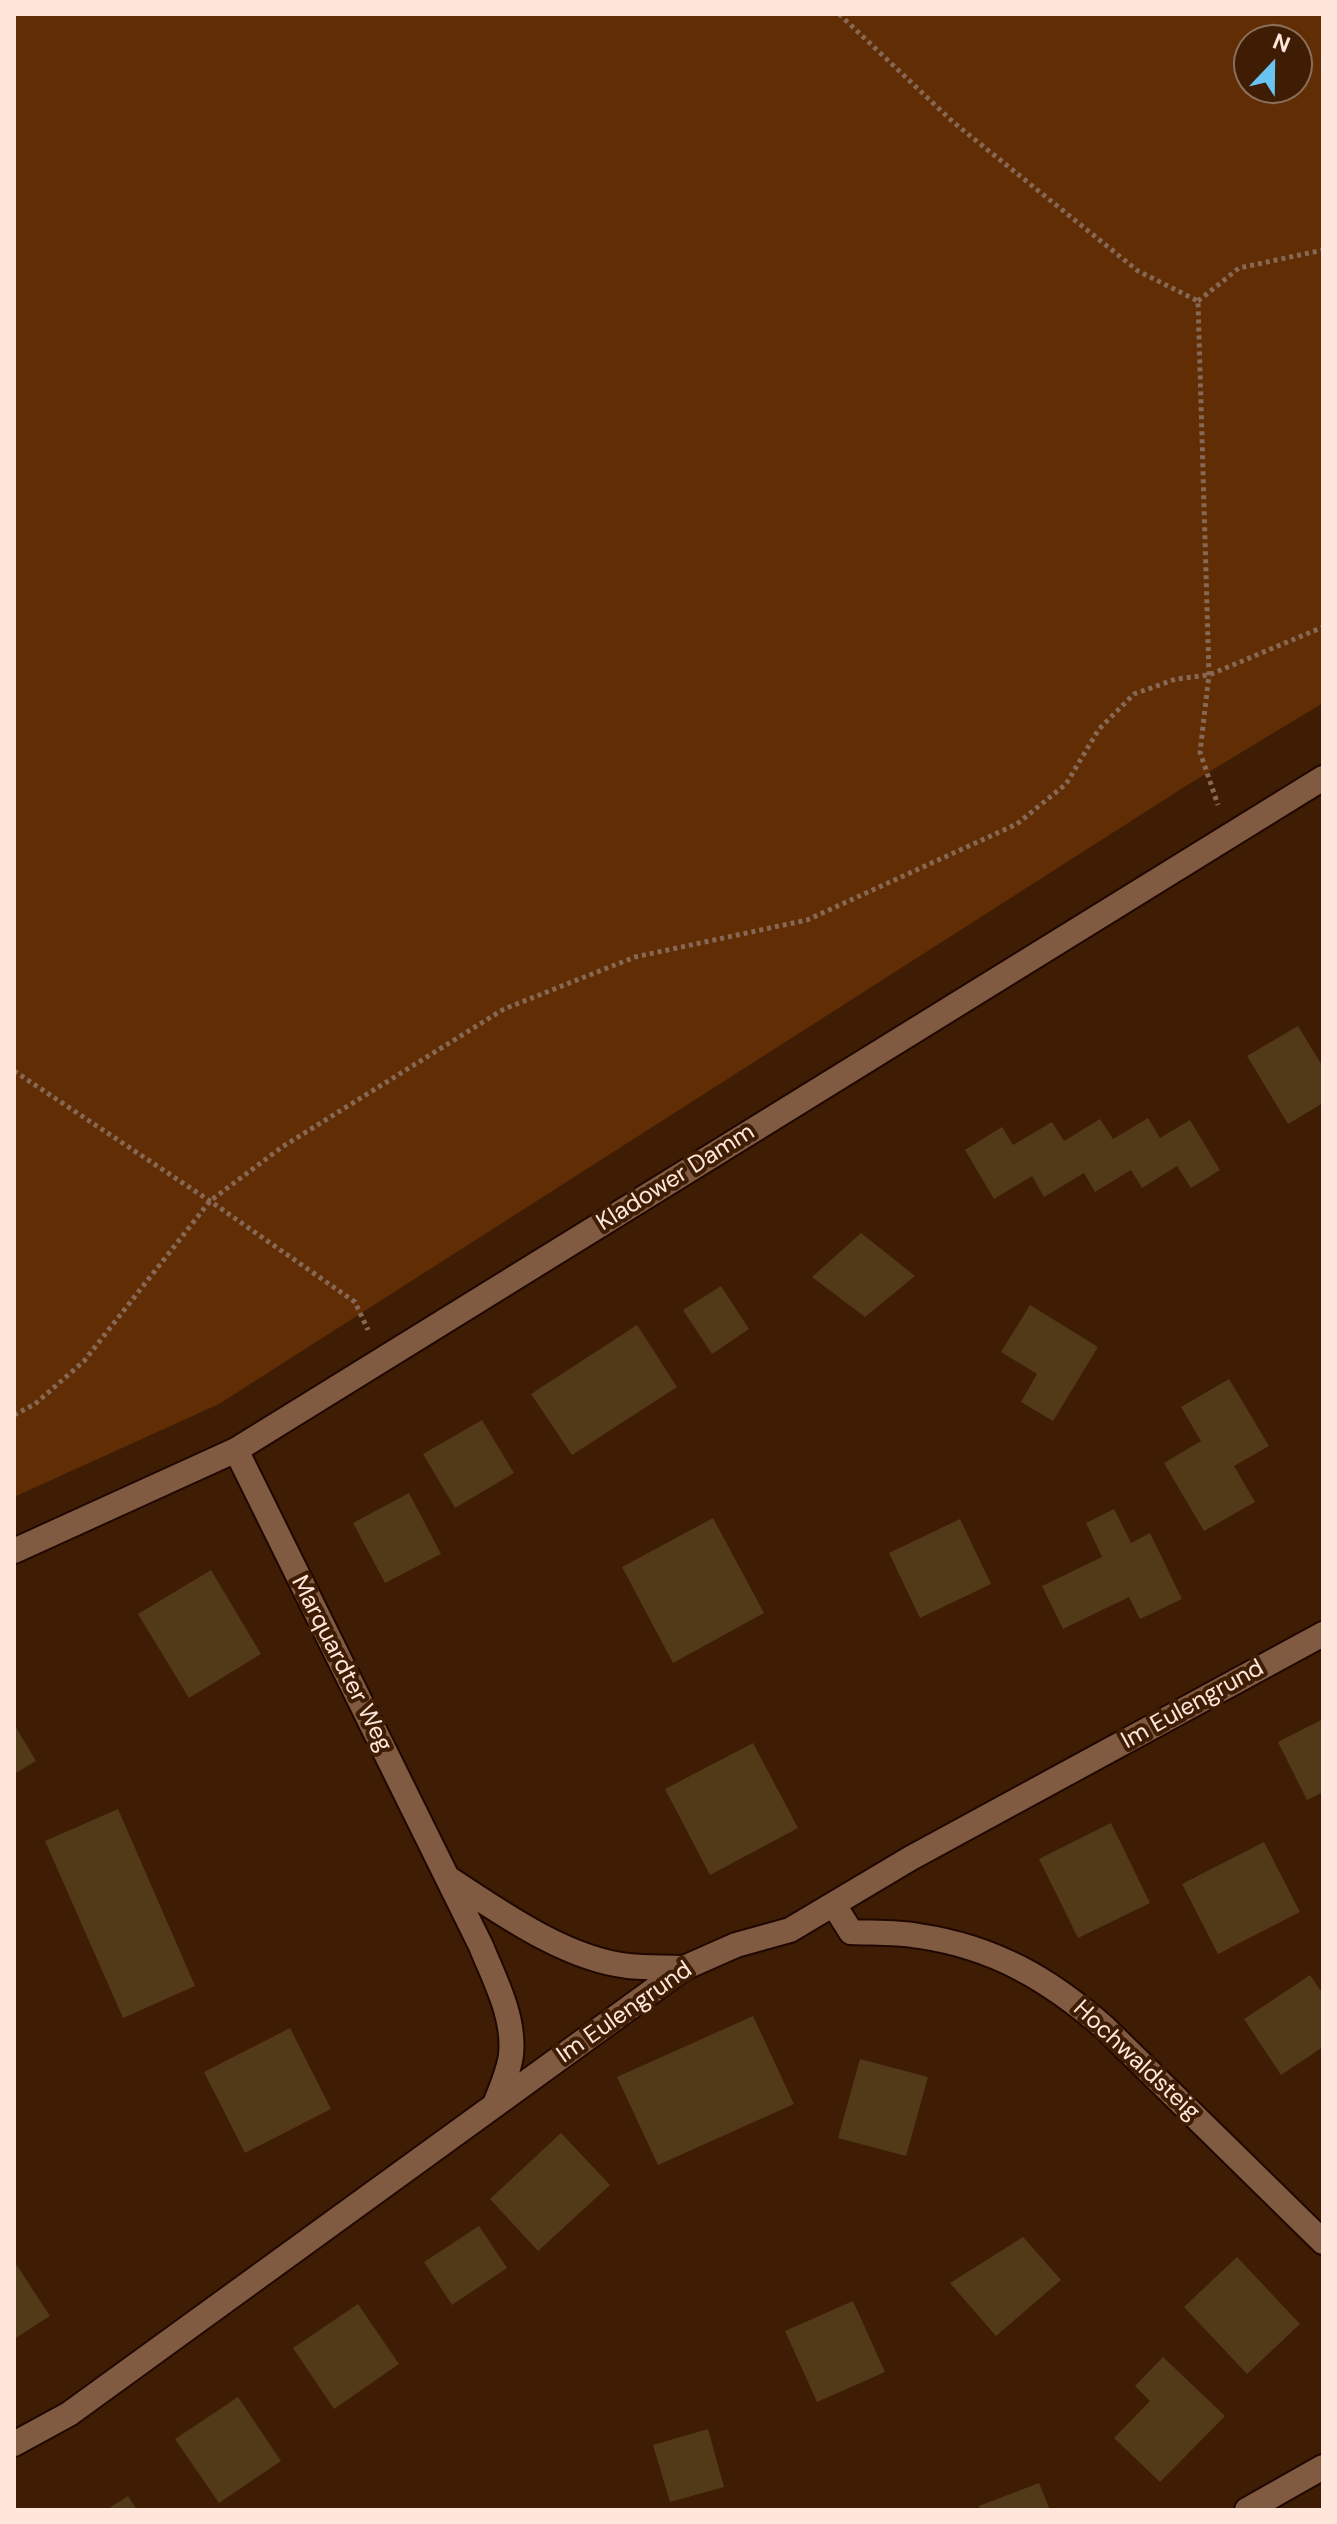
<!DOCTYPE html>
<style>
body{margin:0}
#map{position:relative;width:1337px;height:2524px;overflow:hidden;background:#3f1d05;font-family:"DM Sans",sans-serif}
canvas{display:block}
.frame{position:absolute;inset:0;border:16px solid #fee7da;pointer-events:none}
.north{position:absolute;left:1233px;top:24px;width:80px;height:80px;box-sizing:border-box;background:#3f1d05;border:2px solid #8b6e5a;border-radius:50%;rotate:22deg;font-size:22px;font-weight:700;line-height:32px;text-align:center;color:#fee7da}
.north::after{content:'';display:block;margin:auto;width:28px;height:36px;background:#69c4f1;clip-path:polygon(50% 0,100% 100%,50% 72%,0 100%)}
</style>
<div id="map">
<canvas width="1337" height="2524"></canvas>
<div class="frame"></div>
<div class="north">N</div>
</div>
<script>
const context = document.querySelector('canvas').getContext('2d');
context.lineJoin = 'round';
function paint(path, color) { context.fillStyle = color; context.fill(path, 'evenodd'); }
function trace(path, color, width, dash) { context.strokeStyle = color; context.lineWidth = width; context.lineCap = dash ? 'butt' : 'round'; context.setLineDash(dash || []); context.stroke(path); }
function drawText(font, color, halo, rows, align = 'center') {
  context.font = font + ' "DM Sans",sans-serif'; context.lineWidth = 8; context.setLineDash([]); context.textBaseline = 'middle'; context.strokeStyle = halo; context.fillStyle = color; for (const [text, x, y, turn = 0] of rows) {
    context.save(); context.translate(x, y); context.rotate((+turn || 0) * Math.PI / 180); context.textAlign = isNaN(turn) ? turn : align; if (halo) context.strokeText(text, 0, 0); context.fillText(text, 0, 0); context.restore();
  }
}
const green = new Path2D(`
 M14,14H1323V703L1189,784L219,1404L14,1497ZM1249,40H1297V88H1249Z`);
const building = new Path2D(`
 M1298,1026L1323,1067V1103L1288,1124L1247,1056Z
 M1148,1118L1160,1138L1190,1120L1220,1170L1191,1188L1177,1166L1142,1188L1131,1170L1095,1192L1084,1173L1044,1197L1032,1176L994,1199L965,1150L1002,1127L1013,1145L1052,1122L1064,1141L1100,1119L1113,1139Z
 M861,1233L915,1276L865,1317L812,1277Z
 M721,1286L749,1329L712,1354L683,1310Z
 M1030,1305L1098,1347L1053,1421L1021,1402L1037,1374L1001,1352Z
 M637,1325L677,1387L572,1455L531,1394Z
 M1229,1379L1269,1446L1234,1466L1255,1502L1204,1531L1164,1463L1201,1441L1181,1407Z
 M482,1420L514,1473L455,1508L423,1454Z
 M409,1493L441,1554L385,1583L353,1523Z
 M1114,1509L1131,1543L1150,1533L1182,1599L1140,1619L1129,1597L1063,1629L1042,1586L1102,1557L1086,1523Z
 M713,1518L764,1613L673,1663L622,1567Z
 M960,1519L991,1584L920,1618L889,1553Z
 M211,1570L261,1654L189,1698L138,1614Z
 M1323,1719V1792L1307,1800L1278,1742Z
 M14,1724L36,1761L14,1774Z
 M753,1743L798,1828L710,1875L665,1789Z
 M118,1809L195,1986L123,2018L45,1841Z
 M1111,1823L1150,1903L1078,1938L1039,1859Z
 M1264,1842L1300,1912L1218,1954L1182,1884Z
 M1310,1975L1323,1994V2047L1281,2075L1244,2019Z
 M753,2016L794,2104L658,2165L617,2077Z
 M290,2028L331,2109L245,2153L204,2072Z
 M860,2059L928,2077L906,2156L838,2138Z
 M561,2133L610,2185L538,2251L490,2199Z
 M479,2226L507,2268L452,2305L424,2262Z
 M1023,2237L1061,2280L996,2336L950,2283Z
 M1237,2257L1300,2324L1247,2374L1184,2307Z
 M14,2261L50,2316L14,2339Z
 M853,2301L885,2372L817,2402L785,2331Z
 M358,2304L399,2364L334,2409L293,2348Z
 M1163,2357L1225,2416L1160,2482L1114,2438L1150,2401L1135,2386Z
 M238,2397L281,2461L219,2503L175,2439Z
 M708,2429L724,2487L670,2502L653,2445Z
 M1039,2483L1050,2510H980L979,2506Z
 M128,2496L137,2510H106Z`);
const path = new Path2D(`
 M839,14L953,122L1138,271L1198,301L1209,675L1200,752L1218,805
 M1198,301L1239,268L1323,250
 M14,1071L210,1201L355,1302L368,1330
 M14,1415L35,1404L84,1361L210,1201L282,1147L504,1009L635,957L807,920L1017,824L1066,784L1099,729L1134,694L1176,679L1209,675L1323,627`);
const minor = new Path2D(`
 M236,1450L481,1946C495,1981 515,2017 511,2055C509,2071 501,2089 495,2104
 M448,1878C500,1912 565,1959 628,1966C646,1968 665,1967 684,1968
 M834,1905L851,1932C874,1933 897,1932 919,1936C994,1947 1049,1979 1105,2028L1323,2242
 M14,2444L69,2414L684,1968L736,1945L790,1930L911,1858L1323,1634
 M1247,2510L1323,2467`);
const secondary = new Path2D(`
 M14,1551L236,1450L1323,778`);
const streetNames = [
 ["Kladower Damm",676,1178,-32],
 ["Marquardter Weg",341,1664,63],
 ["Im Eulengrund",1193,1705,-29],
 ["Im Eulengrund",625,2013,-35],
 ["Hochwaldsteig",1136,2061,43]
];
paint(green, '#602d04');
paint(building, '#523918');
trace(minor, '#200800', 28);
trace(secondary, '#200800', 28);
trace(path, '#866854', 5, [4, 4]);
trace(minor, '#815a42', 24);
trace(secondary, '#815a42', 24);
drawText('24px', '#fee7da', '#3f1d05', streetNames);
</script>
